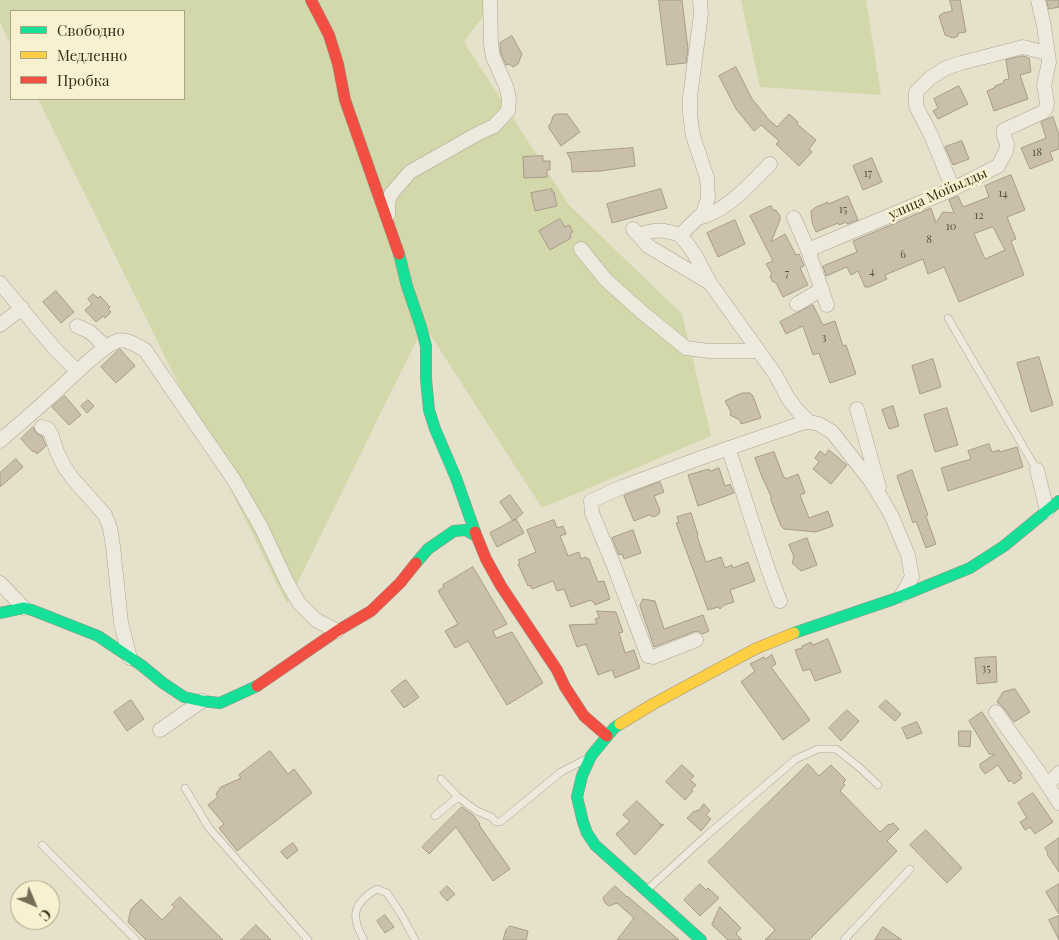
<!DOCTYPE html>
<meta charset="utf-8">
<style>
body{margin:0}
#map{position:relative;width:1059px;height:940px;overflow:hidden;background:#e6e1ca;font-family:"Playfair Display",serif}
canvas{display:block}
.legend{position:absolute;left:10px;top:10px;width:175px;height:90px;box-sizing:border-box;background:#f8f1cf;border:1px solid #aca387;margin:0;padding:6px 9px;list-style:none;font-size:15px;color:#3a2d1b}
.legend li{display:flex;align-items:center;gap:10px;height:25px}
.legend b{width:25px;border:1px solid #aca387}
.north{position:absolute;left:10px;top:880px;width:50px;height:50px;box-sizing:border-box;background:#f8f1cf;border:1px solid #aca387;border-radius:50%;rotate:135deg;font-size:14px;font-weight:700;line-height:20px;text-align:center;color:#3a2d1b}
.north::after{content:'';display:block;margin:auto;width:18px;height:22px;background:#766c58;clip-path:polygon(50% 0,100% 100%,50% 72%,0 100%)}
</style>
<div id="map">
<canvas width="1059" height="940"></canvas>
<ul class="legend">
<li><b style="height:6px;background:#16e098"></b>Свободно</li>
<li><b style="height:6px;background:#ffcf43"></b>Медленно</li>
<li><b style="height:6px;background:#f24e42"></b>Пробка</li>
</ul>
<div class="north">С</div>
</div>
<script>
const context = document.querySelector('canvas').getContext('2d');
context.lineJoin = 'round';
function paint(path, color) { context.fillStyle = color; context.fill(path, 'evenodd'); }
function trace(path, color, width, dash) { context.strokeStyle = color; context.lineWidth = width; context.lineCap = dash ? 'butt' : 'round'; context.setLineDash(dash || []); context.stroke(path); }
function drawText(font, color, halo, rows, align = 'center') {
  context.font = font + ' "Playfair Display",serif'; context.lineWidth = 5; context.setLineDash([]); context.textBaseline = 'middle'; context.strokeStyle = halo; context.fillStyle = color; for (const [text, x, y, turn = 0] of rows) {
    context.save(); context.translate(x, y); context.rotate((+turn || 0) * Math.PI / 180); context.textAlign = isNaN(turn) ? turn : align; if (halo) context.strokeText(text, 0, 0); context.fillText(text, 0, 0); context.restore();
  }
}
const green = new Path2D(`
 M0,0H495L464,42L569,205L682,314L711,436L542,508L424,325L287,604L38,99H184V11H11V45L0,23Z
 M741,0H866L881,95L760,87Z`);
const building = new Path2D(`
 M659,0H682L688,49L686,63L667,65Z
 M950,0H960L966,32L958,33V36L953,38L945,35L939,16L943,13L952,11Z
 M1047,0H1059V7L1049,9Z
 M512,36L522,54L518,64L513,67L509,64L506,65L501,54L500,43Z
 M1023,56L1029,58L1031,72L1020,75L1028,99L994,111L987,91L996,87L995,86L1003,83L1004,80L1009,79L1006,60Z
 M736,67L752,99L766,116V117L777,127L789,114L798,122L797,124L816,140L809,149L812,152L799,166L776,144L779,141L761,125L754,131L736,109L719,76Z
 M959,86L968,104L938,119L933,111L938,108L934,99Z
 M557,114H567L580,132L561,146L549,128V125L551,123L553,116Z
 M1053,117L1059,135V149L1050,152L1053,160L1030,169L1021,148L1046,138L1041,122Z
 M962,141L969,159L953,165L945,147Z
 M633,148L635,166L601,171L572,172L571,160L567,153Z
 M543,156V161H550V170H547V177L524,178L523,157Z
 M872,158L882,182L863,190L853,166Z
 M1011,175L1025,210L1007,217L1016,239L1011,241L1024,275L959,302L944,267L928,274L923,259L885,275L887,279L869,287H865L858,271L851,275L847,267L826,276L823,266L857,252L853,241L931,208L936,223L943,212L954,213L949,200L958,196L963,207L989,197L985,186ZM993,227L1005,250L985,259L974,234Z
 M552,189V192H554L557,206L535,211L531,193Z
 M661,189L667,208L612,223L607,204Z
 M848,196L858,220L847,224L846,222L839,225L838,223L816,232L812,222L811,211L816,207L828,202V204Z
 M771,206L773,210H776L780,216V220L771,242L785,234L796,255L799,254L803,263L804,266L800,268L808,285L783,297L776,283L772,281L770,276L772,274L766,264L773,261L750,216Z
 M560,219L565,227L569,225L573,232L570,234L571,238L550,250L539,231Z
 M735,220L745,244L718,257L707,233Z
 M56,291L74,312L61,323L43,302Z
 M93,294L98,298L100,296L110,307L108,309L111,312L105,318L103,316L96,322L85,310L92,304L88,299Z
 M813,305L823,325L835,321L843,346L846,345L856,374L830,383L819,353L813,355L803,326L786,334L780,322Z
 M120,349L135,366L116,383L101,367Z
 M1039,357L1053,405L1031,412L1017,363Z
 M933,359L941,387L920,394L912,366Z
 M743,393H750L753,396L761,418L741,424L740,420L730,415L731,412L725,401L737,395Z
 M65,396L81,415L69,425L52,407Z
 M88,400L94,406L87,413L81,406Z
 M893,406L899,426L889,429L882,410Z
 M947,408L958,445L935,452L924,415Z
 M33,427L36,433L42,436L46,446L37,454L34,451L33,452L21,439Z
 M989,444L992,452L999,450L1000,452L1017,447L1023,467L948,491L941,468L971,459L968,451Z
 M829,450L847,465L831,484L813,469L819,462L815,458L820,451L825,455Z
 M774,452L784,478L785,477L786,479L798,474L805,493L800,495L809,518L828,511L833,526L816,532L784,529L781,526L771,500V496L762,477L755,458Z
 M16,459L23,467L0,487V473Z
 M719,468L725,486L730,484L734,493L698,506L688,475L709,469L710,471Z
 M912,470L928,515L926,516L936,544L926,548L916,521L913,523L897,476Z
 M660,482L664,492L654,496L660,510L659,514L654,517L649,515L634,521L624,496Z
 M510,495L523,513L513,521L500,502Z
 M691,513L698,535L697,536L706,562L721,557L725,568L732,565L733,568L748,562L755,581L730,590L734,602L724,605L720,609L718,607L708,610L676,523H679L677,517Z
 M516,519L524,533L497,547L490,533Z
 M554,520L557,528L563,526L566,534L560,536L568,556L579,552L581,559L586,557L587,559H589L598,582L604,581L610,599L595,605L593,601H591V600L571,607L564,589L557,591L553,581L532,589L530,585L528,586L518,564L520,563L518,560L536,552L527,530Z
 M633,530L641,553L624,559L622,554L619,555L612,538Z
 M807,538L817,565L801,571L792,563L794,557L789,545Z
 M473,567L507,624L493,631L496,638L512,632L543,683L507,705L468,641L455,648L445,631L458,624L438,591L444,587L443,585Z
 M643,599L655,601L664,629L703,615L709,631L702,634L698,631L693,632L654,647L640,606Z
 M597,611L616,612L623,632L619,633L625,653L634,650L640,668L615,678L612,670L598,675L586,644L577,647L569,625L597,624L595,619L599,618Z
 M828,639L841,672L815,681L810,669L803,671L795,650L802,648V646L811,642L812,645Z
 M772,655L776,664L771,667L810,720L783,740L741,682L755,671L750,664L764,657L765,659Z
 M996,657L997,682L977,684L975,658Z
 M406,680L419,697L404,708L391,691L402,682Z
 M1015,689L1030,712L1014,722L1003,707L997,702L1003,692Z
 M131,700L144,719L127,731L114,712Z
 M886,700L901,714L895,721L879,707Z
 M847,710L859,721L841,741L829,728Z
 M982,712L1022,774L1020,775L1022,778L1014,784L1011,780L1009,782L998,765L985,774L980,767V764L995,754H989L969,721Z
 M917,722L922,733L907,739L902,728Z
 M959,731H971L970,747L959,746Z
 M270,751L288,774L294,769L312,793L237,851L219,828L224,824L208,805L218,797L216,794L221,787L241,778L239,775Z
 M808,764L819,776L831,765L846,780L843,783L845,785L840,791L880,832L889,824L890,825L893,823L899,829L887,841L897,851L809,940H765L775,930L708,862Z
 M682,765L694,776L690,780L696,785L691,790L693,791L685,800L666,782Z
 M1033,793L1053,822L1035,834L1030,827L1025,830L1020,822L1027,818L1018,803Z
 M637,801L661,824L659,826L664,824L635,855L616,834L630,821L623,815Z
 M704,804L710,811L706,815L711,819L701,831L687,818L693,812L699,810Z
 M462,807L473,815L480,824L479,825L510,869L493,881L456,827L429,854L422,847Z
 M926,830L962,868L947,883L910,845Z
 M1059,838V872L1047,854L1048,853L1045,848Z
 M293,843L298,850L287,859L281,852Z
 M700,884L706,890L708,888L719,898L700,916L684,900Z
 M1059,884V914L1046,892Z
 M447,886L455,894L447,901L440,893Z
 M615,886L627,897V896L679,940H617L634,918L617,903L609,906L605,903L603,898Z
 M180,897L223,940H146L128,922L131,909L141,899L162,920L175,907L172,905Z
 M720,907L741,928L736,934L742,940H728L712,925Z
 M385,915L394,927L385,933L377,921Z
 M1059,916V940L1049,920Z
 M256,925L271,940H241Z
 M510,926L528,931L526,940H503L506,930Z
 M883,927L902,940H875Z`);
const lane = new Path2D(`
 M948,318L1037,470
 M441,779L458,797L477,811L491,817L496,822H500L561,772L586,759
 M185,788L209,828L308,940
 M435,816L458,797
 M42,845L136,940
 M648,889L706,836L796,759L818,749H836L859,767L878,785
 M364,940C350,916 353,903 377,889L387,893L401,914L415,940
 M844,940L910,869`);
const street = new Path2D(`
 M700,0L701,14L690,97V114L693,136L707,178L708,198L703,213L680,235C693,249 701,266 710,283
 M953,189L931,135L916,106V92L930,78L946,68L961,63L1023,47L1047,53
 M388,215V202L391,194L410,172L477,134L494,126L508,111L509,99L506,86L493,57L491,44L490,0
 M698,218C726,212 750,184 770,164
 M794,218L808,250
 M633,229L648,246L710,283L775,374L788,398L797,410L809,422
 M638,235C656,229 662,229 680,235
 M581,249L606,280L643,313L686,348L709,351H758
 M0,283L54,348L77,371
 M797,304L822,289
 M827,305L808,250L953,189L998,166L1006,151L1007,144L1004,136V130L1043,112L1046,108L1047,103L1044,85L1049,62L1044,26L1038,0
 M0,325L22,308
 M77,326L90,332L106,347
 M857,409L879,487
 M42,427L48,429L52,436L57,452L64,466L73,479L105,515L110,528L113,546L121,623L130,658
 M0,441C20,423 41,406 61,387C75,374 100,348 117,341C127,338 137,346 145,350L234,480L261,527L288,584L299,603L316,620L337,631
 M728,448C746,499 760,551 780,601
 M1037,470L1047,511
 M0,583L24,608
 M696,640L653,657L648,656L614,566L592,513L591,501L622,487L706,456L805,422H809L819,424L832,432L870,480L883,501L892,517L908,555L912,577L902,595
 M996,712C1017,743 1040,771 1059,803
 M160,730L202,701
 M1048,784L1059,773`);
const fast = new Path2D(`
 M399,254L407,286L421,327L426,346V379L429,410L435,429L456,478L475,532
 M416,563L428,549L454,531L466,530L476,536
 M0,613L24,608L32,610L98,636L141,665L163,683L184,697L202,701L220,703L257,686
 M794,633L894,599L970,568L1004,546L1059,501
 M620,724L614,728L591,756L582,776L577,797L583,822L587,833L595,845L701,940`);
const slow = new Path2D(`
 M620,724L653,704L755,649L794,633`);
const jam = new Path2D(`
 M311,0L329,35L338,64L345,100L399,254
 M475,532L486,559L501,586L557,670L565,687L584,716L607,736
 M257,686L337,631L371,611L400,583L416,563`);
const numberNames = [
 ["18",1037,153],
 ["17",868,174],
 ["14",1003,194],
 ["15",843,210],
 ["12",979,216],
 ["10",951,227],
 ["8",929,240],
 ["6",903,255],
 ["4",872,272],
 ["7",787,274],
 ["3",824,338],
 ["35",986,669]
];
const streetNames = [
 ["улица Мойылды",938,194,-24]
];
paint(green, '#d3d8ab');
paint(building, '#cabfaa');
trace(building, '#a69c89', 1);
trace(lane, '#aba494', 8);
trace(street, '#aba494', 15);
trace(fast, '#9a9484', 12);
trace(slow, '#9a9484', 12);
trace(jam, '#9a9484', 12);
trace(lane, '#edeadd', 7);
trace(street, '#edeadd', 14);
trace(fast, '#16e098', 11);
trace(slow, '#ffcf43', 11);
trace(jam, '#f24e42', 11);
drawText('11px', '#5e523f', null, numberNames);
drawText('14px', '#3a2d1b', '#f8f1cf', streetNames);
</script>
